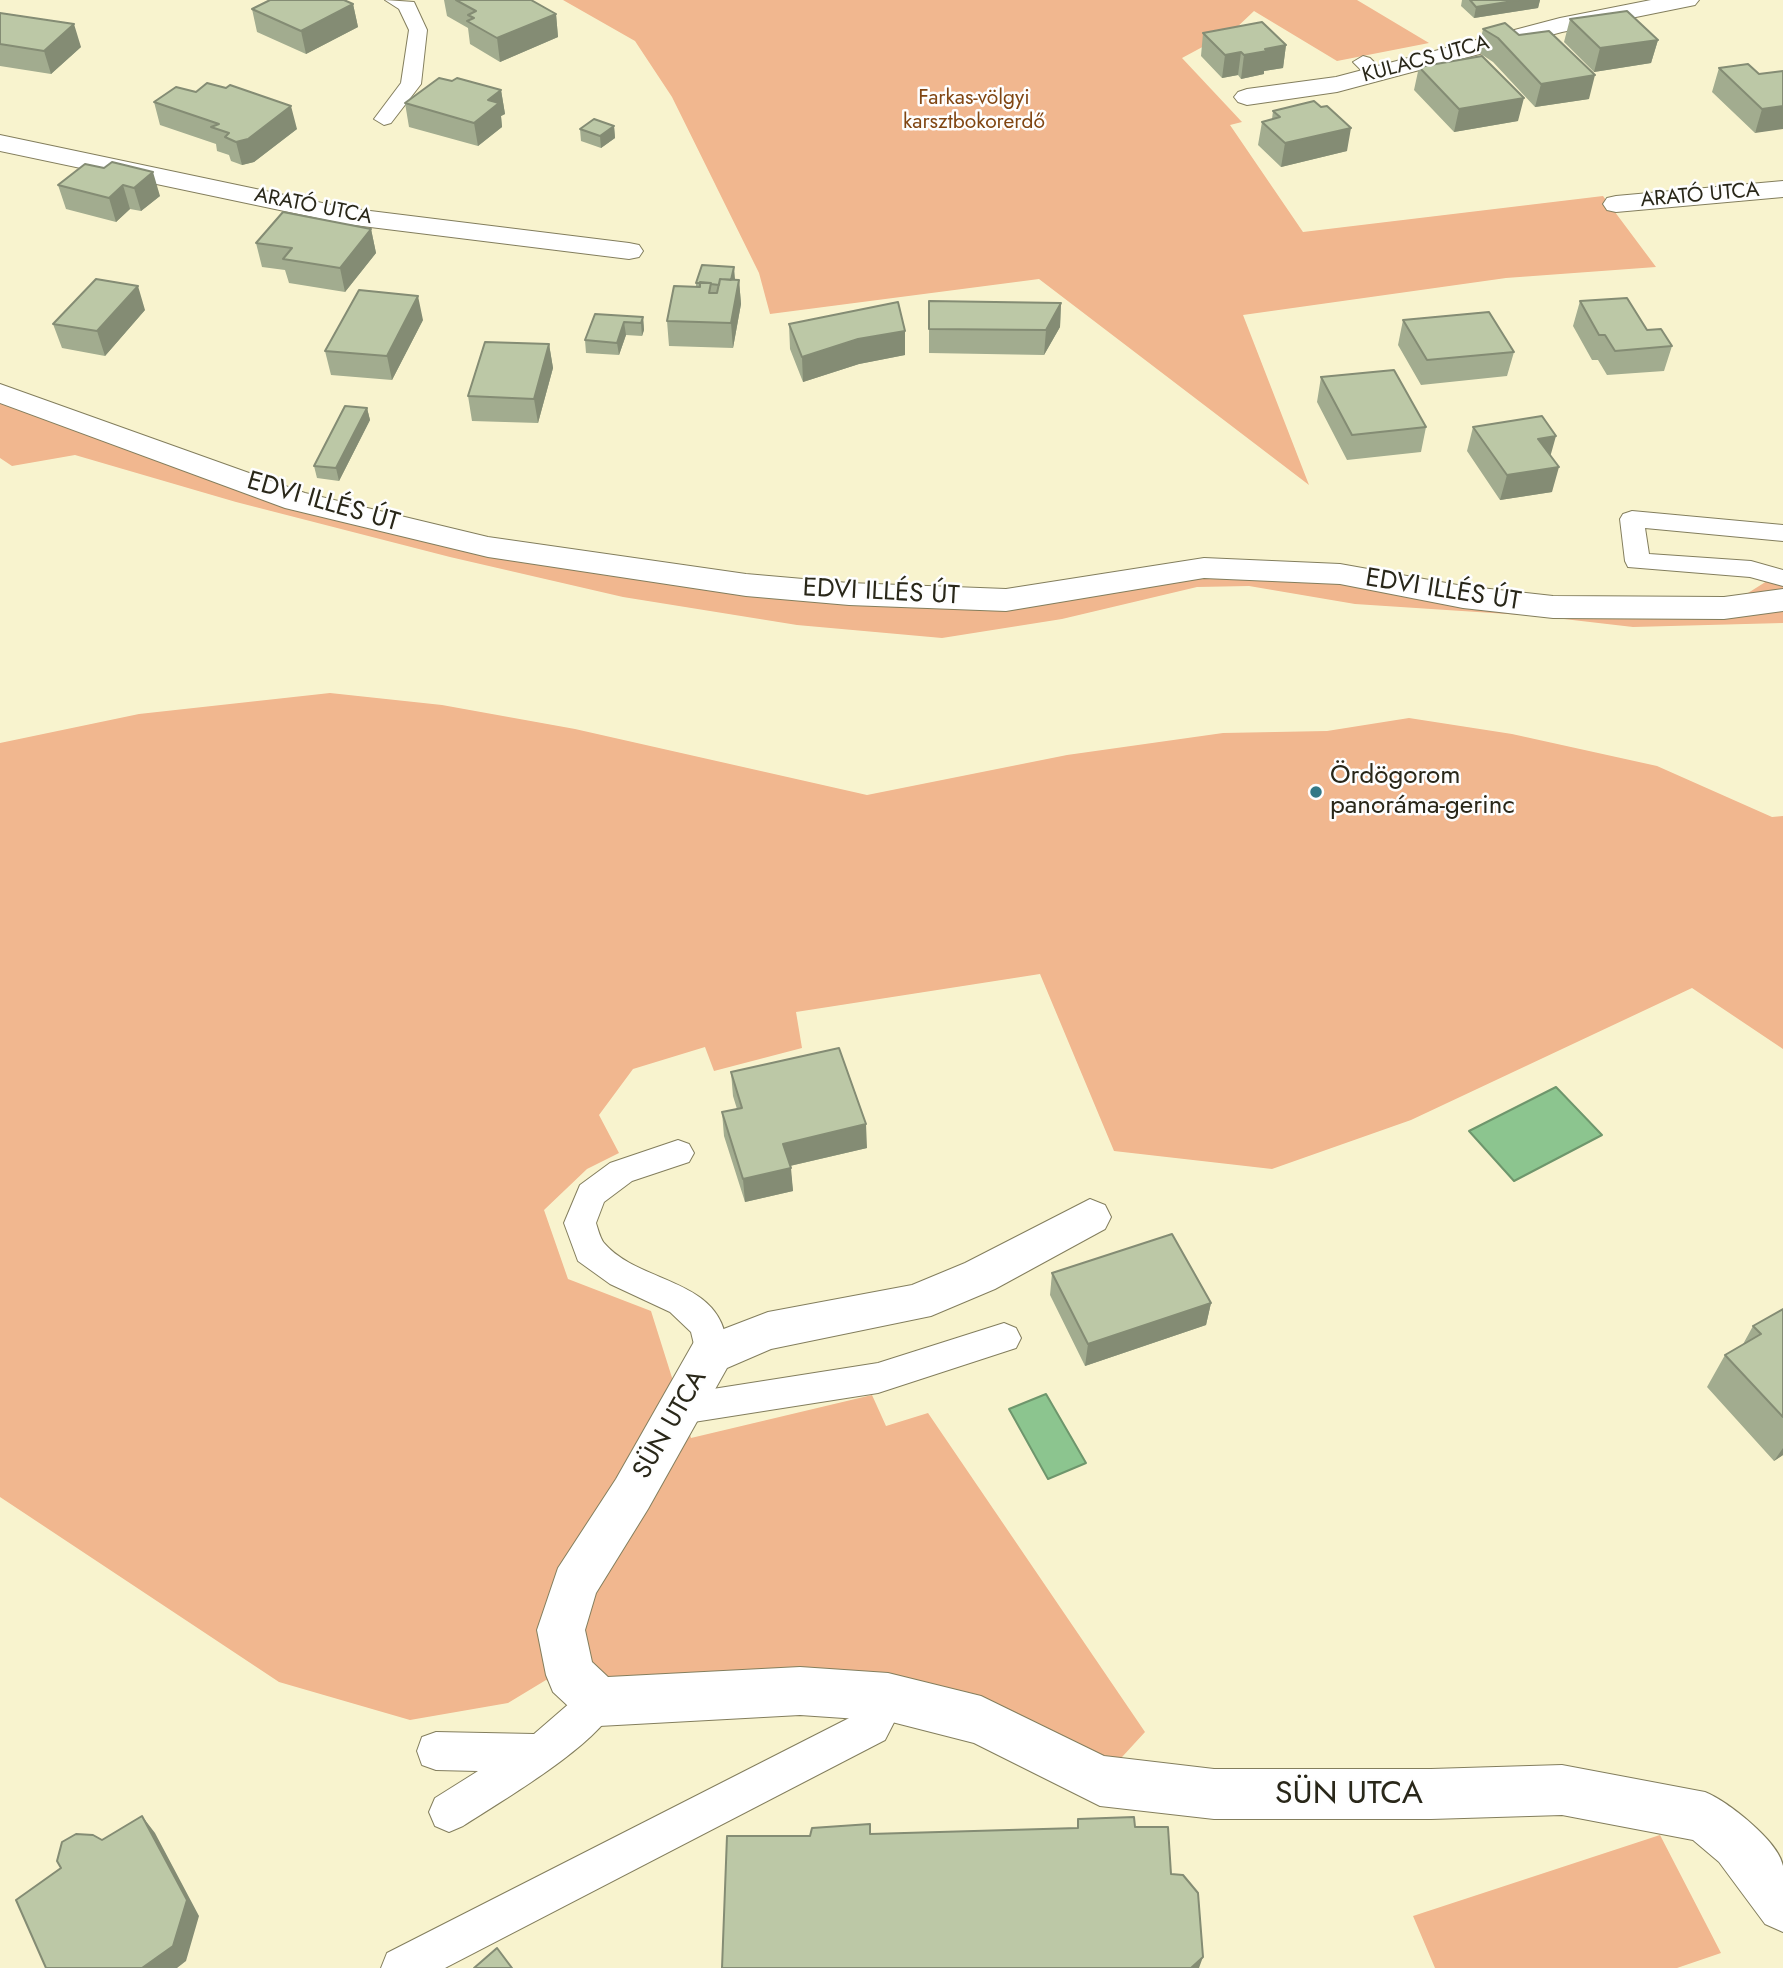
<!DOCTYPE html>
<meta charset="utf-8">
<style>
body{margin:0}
canvas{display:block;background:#f8f3ce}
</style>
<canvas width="1783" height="1968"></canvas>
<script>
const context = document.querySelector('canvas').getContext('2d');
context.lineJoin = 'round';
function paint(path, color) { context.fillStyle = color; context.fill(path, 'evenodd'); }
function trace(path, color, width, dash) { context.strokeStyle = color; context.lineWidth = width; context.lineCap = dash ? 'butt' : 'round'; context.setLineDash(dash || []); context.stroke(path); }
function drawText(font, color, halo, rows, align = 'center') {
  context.font = font + ' Jost,sans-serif'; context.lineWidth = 5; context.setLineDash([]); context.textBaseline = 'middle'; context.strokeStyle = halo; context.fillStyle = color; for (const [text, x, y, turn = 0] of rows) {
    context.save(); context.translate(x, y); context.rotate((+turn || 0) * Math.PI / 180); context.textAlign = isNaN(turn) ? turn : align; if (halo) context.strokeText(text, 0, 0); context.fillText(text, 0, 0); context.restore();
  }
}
const green = new Path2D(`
 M563,0H1357L1429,43L1337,61L1254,11L1234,30L1182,58L1242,122L1230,125L1303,232L1603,196L1656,267L1506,278L1243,315L1309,485L1039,279L770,314L759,273L672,97L635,41Z
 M0,393L296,501L488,547L746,585L1006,600L1204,568L1553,607L1724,608L1783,571V623L1633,627L1538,616L1355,604L1249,586L1197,587L1062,619L942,638L797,625L623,597L450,557L236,502L75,455L12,466L0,458Z
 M330,693L442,705L575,729L867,795L1067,755L1223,733L1327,731L1409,718L1512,734L1657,766L1772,817L1783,816V1049L1692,988L1411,1120L1272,1169L1114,1151L1040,974L796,1012L802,1048L714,1071L705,1047L633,1069L599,1115L619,1153L587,1169L544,1210L568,1279L651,1311L691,1438L872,1395L886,1426L928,1413L1145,1732L1100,1781L981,1720L599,1702L546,1680L508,1703L410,1720L279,1682L0,1497V743L139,714Z
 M1660,1835L1721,1953L1677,1968H1435L1413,1916Z`);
const water = new Path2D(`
 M1556,1087L1602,1135L1514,1181L1469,1131Z
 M1046,1394L1086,1463L1048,1479L1009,1409Z`);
const service = new Path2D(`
 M385,0L414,2L427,30L421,84L391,123L384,125L374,119L401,83L409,30L399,9Z
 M1363,56L1370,58L1385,73L1382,77H1368L1353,62Z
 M1632,511L1783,525V541L1645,528L1649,554L1751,561L1783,570V586L1750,577L1628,567L1625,561L1620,519L1623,514Z
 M678,1140L689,1144L694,1153L689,1162L632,1181L604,1202L596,1223C598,1229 600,1238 604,1243C638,1283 717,1278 726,1339C727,1350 728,1355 723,1365L711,1369L699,1365L691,1332L670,1312L610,1284L578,1261L564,1223L580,1185L610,1163Z
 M1004,1323L1016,1328L1021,1338L1016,1348L878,1393L681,1424L669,1420L664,1409L669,1398L681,1394L878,1363Z
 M888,1678L901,1684L907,1697L885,1740L445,1968H381L387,1953L857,1714L875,1684Z
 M599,1683L612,1689L618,1702C600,1744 503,1800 463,1826L449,1832L435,1826L429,1812L435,1798L478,1771L436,1770L422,1765L417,1751L422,1737L436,1732L534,1734L586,1689Z`);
const minor = new Path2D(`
 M1651,0H1699L1695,5L1562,32L1337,92L1247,105L1238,102L1234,97L1238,92L1247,89L1336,77L1560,18Z
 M0,135L346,208L629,243L639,245L643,251L639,257L629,259L346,224L0,151Z
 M1783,181V197L1616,212L1607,210L1603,204L1607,198L1616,196Z
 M0,384L305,493L488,537L746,574L849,583L1006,589L1204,558L1340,564L1463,586L1553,596L1724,597L1783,589V611L1724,619L1553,618L1463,608L1340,584L1204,578L1006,611L849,605L746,596L488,557L285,508L0,403Z
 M1090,1199L1105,1205L1111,1217L1105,1229L995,1289L931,1316L771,1349L727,1368L648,1509L596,1593L585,1630L592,1662L608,1677L800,1667L888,1673L981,1696L1104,1756L1214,1769H1431L1562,1765L1705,1792C1727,1801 1779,1841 1783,1866C1783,1887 1783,1911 1783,1932L1765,1924L1719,1862L1693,1840L1562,1815L1431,1819H1214L1100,1806L974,1743L888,1721L800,1715L599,1726L582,1719L553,1692L546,1675L537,1630L558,1568L616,1479L695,1340L768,1312L912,1285L965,1263Z`);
const wall = new Path2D(`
 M444,0H531L556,14L558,37L500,62L470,44L468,28L447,16Z
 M1462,0H1540L1538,8L1474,18L1461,6Z
 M353,4L358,27L306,54L257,32L252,9Z
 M0,13L81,47L51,74L0,66Z
 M1570,19L1658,40L1651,63L1594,72L1564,42Z
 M1505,23L1589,99L1535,107L1493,62L1478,52L1483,29Z
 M1203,33L1286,45L1283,68L1264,71V74L1241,79L1238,75L1222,78L1201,56Z
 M1419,67L1518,121L1454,132L1414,90Z
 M1719,68L1759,74L1783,71L1755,133L1712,92Z
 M452,81L501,90L505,114L501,116L502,127L478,146L409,127L405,103Z
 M154,102L297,129L254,162L242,165L231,161L229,155L217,151L216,144L160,125Z
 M1273,111L1347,151L1281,167L1258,145L1262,122L1272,119Z
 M614,126L615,138L601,148L581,141L580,129Z
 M85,164L160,196L141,211L130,209L116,222L66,209L58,185Z
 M371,229L376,253L345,292L289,283L285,270L262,267L256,243Z
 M735,280H739L741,304L733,348L669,346L667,321L696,286V283Z
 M929,301L1061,303L1060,327L1044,355L929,353Z
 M1580,301L1647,330L1672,346L1664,371L1607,375L1598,360H1592L1573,326Z
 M145,310L105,356L62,348L53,324Z
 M595,314L643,317L644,330L642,336L626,335L619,355L586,353L585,340Z
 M423,320L392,380L331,375L325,351Z
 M1403,320L1514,352L1507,376L1421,385L1398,345Z
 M789,324L905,355L859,364L803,382L790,349Z
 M549,344L553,368L538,423L472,421L468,396Z
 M1321,377L1426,427L1421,452L1347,460L1317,402Z
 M367,408L370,420L339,481L317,478L314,466Z
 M1473,427L1551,456L1552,492L1500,500L1467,451Z
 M731,1072L867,1148L790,1166L793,1191L745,1202L724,1136L722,1112L737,1109L733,1096Z
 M1052,1273L1211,1303L1206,1325L1085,1366L1050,1295Z
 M1783,1309V1455L1774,1461L1707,1387L1725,1355L1742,1346L1753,1326Z`);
const shadedWall = new Path2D(`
 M1519,0H1540L1538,8L1474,18L1476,7Z
 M353,4L358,27L306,54L301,31Z
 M556,14L558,37L500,62L497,38Z
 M74,24L81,47L51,74L44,51Z
 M1658,40L1651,63L1594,72L1600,48Z
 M1286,45L1283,68L1264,71V74L1241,79L1244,55L1265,49Z
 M1241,52L1238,75L1222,78L1225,55Z
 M1595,75L1589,99L1535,107L1541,84Z
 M501,90L505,114L501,116L502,127L478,146L474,123L488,100Z
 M1524,98L1518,121L1454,132L1459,109Z
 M291,106L297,129L254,162L242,165L236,142Z
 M1783,106V129L1755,133L1762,109Z
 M614,126L615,138L601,148L600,136Z
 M1351,128L1347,151L1281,167L1285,143Z
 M153,172L160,196L141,211L134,188Z
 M123,185L130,209L116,222L109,198Z
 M371,229L376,253L345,292L340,268Z
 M734,267L735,279L729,285Z
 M739,280L741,304L733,348L731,323Z
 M138,286L145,310L105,356L97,331Z
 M418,296L423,320L392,380L387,356Z
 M1061,303L1060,327L1044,355L1046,330Z
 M643,317L644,330L642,336L641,323Z
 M624,322L626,335L619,355L617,343Z
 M905,331V355L859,364L803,382L802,357L858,339Z
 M549,344L553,368L538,423L534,399Z
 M367,408L370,420L339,481L336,468Z
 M1556,436L1549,461L1538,439Z
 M1559,467L1552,492L1500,500L1507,475Z
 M866,1124L867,1148L785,1167L783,1144Z
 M791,1168L793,1191L745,1202L743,1179Z
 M1211,1303L1206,1325L1085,1366L1088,1344Z
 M1783,1448V1455L1774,1461Z
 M142,1816L155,1833L199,1916L186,1961L177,1968H142Z
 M1203,1957L1199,1968H1191Z`);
const building = new Path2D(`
 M270,0H344L353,4L301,31L252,9Z
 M456,0H531L556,14L497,38L467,21L474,18L468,15L476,11Z
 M1470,0H1519L1476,7Z
 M1627,11L1658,40L1600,48L1570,19Z
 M0,13L74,24L44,51L0,44Z
 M1262,22L1286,45L1265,49L1267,51L1244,55L1241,52L1225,55L1203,33Z
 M1505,23L1519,35L1549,31L1595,75L1541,84L1498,38L1483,29Z
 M1482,56L1524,98L1459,109L1419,67Z
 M1748,64L1759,74L1783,71V106L1762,109L1719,68Z
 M439,78L452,81L457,78L501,90L488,100L499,103L474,123L405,103Z
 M207,83L226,88L230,85L291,106L248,139L236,142L225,137L229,133L211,127L219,124L154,102L176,87L196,92Z
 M1314,101L1321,107L1327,106L1351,128L1285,143L1262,122L1280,117L1273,111Z
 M594,119L614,126L600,136L580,129Z
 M112,162L153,172L134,188L123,185L109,198L58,185L85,164L104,168Z
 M283,212L371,229L340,268L283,259L292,248L256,243Z
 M702,265L734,267L731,280L720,279L719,285L711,284V283H696Z
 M96,279L138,286L97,331L53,324Z
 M720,279L739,280L731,323L667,321L674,286L700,287V282L711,283L709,293H717Z
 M359,290L418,296L387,356L325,351Z
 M1627,298L1647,330L1661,329L1672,346L1615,351L1605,335H1599L1580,301Z
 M929,301L1061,303L1046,330L929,329Z
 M898,302L905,331L858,339L802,357L789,324Z
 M1489,312L1514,352L1427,360L1403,320Z
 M595,314L643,317L641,323L624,322L617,343L585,340Z
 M485,342L549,344L534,399L468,396Z
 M1394,370L1426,427L1352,435L1321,377Z
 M345,406L367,408L336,468L314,466Z
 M1542,416L1556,436L1538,439L1559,467L1507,475L1473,427Z
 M839,1048L866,1124L783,1144L791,1168L743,1179L722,1112L742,1108L731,1072Z
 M1172,1234L1211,1303L1088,1344L1052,1273Z
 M1783,1309V1417L1725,1355L1761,1334L1753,1326Z
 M142,1816L187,1900L173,1946L142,1968H46L16,1900L61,1868L57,1861L62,1842L76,1834L93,1835L102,1840Z
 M1134,1817L1135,1827H1168L1171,1874L1183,1875L1198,1893L1203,1957L1191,1968H722L727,1836H810L812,1828L870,1824V1834L1078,1828V1819Z
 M497,1948L512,1968H474Z`);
const markers = [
 [1316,792,7,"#337886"]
];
const farStreetnames = [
 ["KULACS UTCA",1426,60,-15],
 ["ARATÓ UTCA",1700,196,-5],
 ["ARATÓ UTCA",313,207,11]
];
const farParknames = [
 ["Farkas-völgyi",974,99],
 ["karsztbokorerdő",974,123]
];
const streetNames = [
 ["EDVI ILLÉS ÚT",323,503,16],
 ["EDVI ILLÉS ÚT",1443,591,9],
 ["EDVI ILLÉS ÚT",881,593,3],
 ["SÜN UTCA",671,1425,-60]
];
const poiNames = [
 ["Ördögorom",1330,777],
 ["panoráma-gerinc",1330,807]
];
const nearStreetnames = [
 ["SÜN UTCA",1349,1795]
];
paint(green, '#f1b78f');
paint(water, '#8cc58f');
trace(water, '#6e966c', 2);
trace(service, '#837e5d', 2);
trace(minor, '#837e5d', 2);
paint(service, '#fff');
paint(minor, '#fff');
paint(wall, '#a2ac8f');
paint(shadedWall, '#848c74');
paint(building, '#bcc8a6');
trace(building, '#848c74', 2);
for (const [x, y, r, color] of markers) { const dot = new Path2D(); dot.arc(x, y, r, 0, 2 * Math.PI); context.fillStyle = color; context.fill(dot); trace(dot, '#fefefe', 2.5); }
drawText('21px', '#292719', '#fefefe', farStreetnames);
drawText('21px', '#814613', '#fefefe', farParknames);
drawText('26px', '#292719', '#fefefe', streetNames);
drawText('26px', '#292719', '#fefefe', poiNames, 'left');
drawText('32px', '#292719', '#fefefe', nearStreetnames);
</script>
